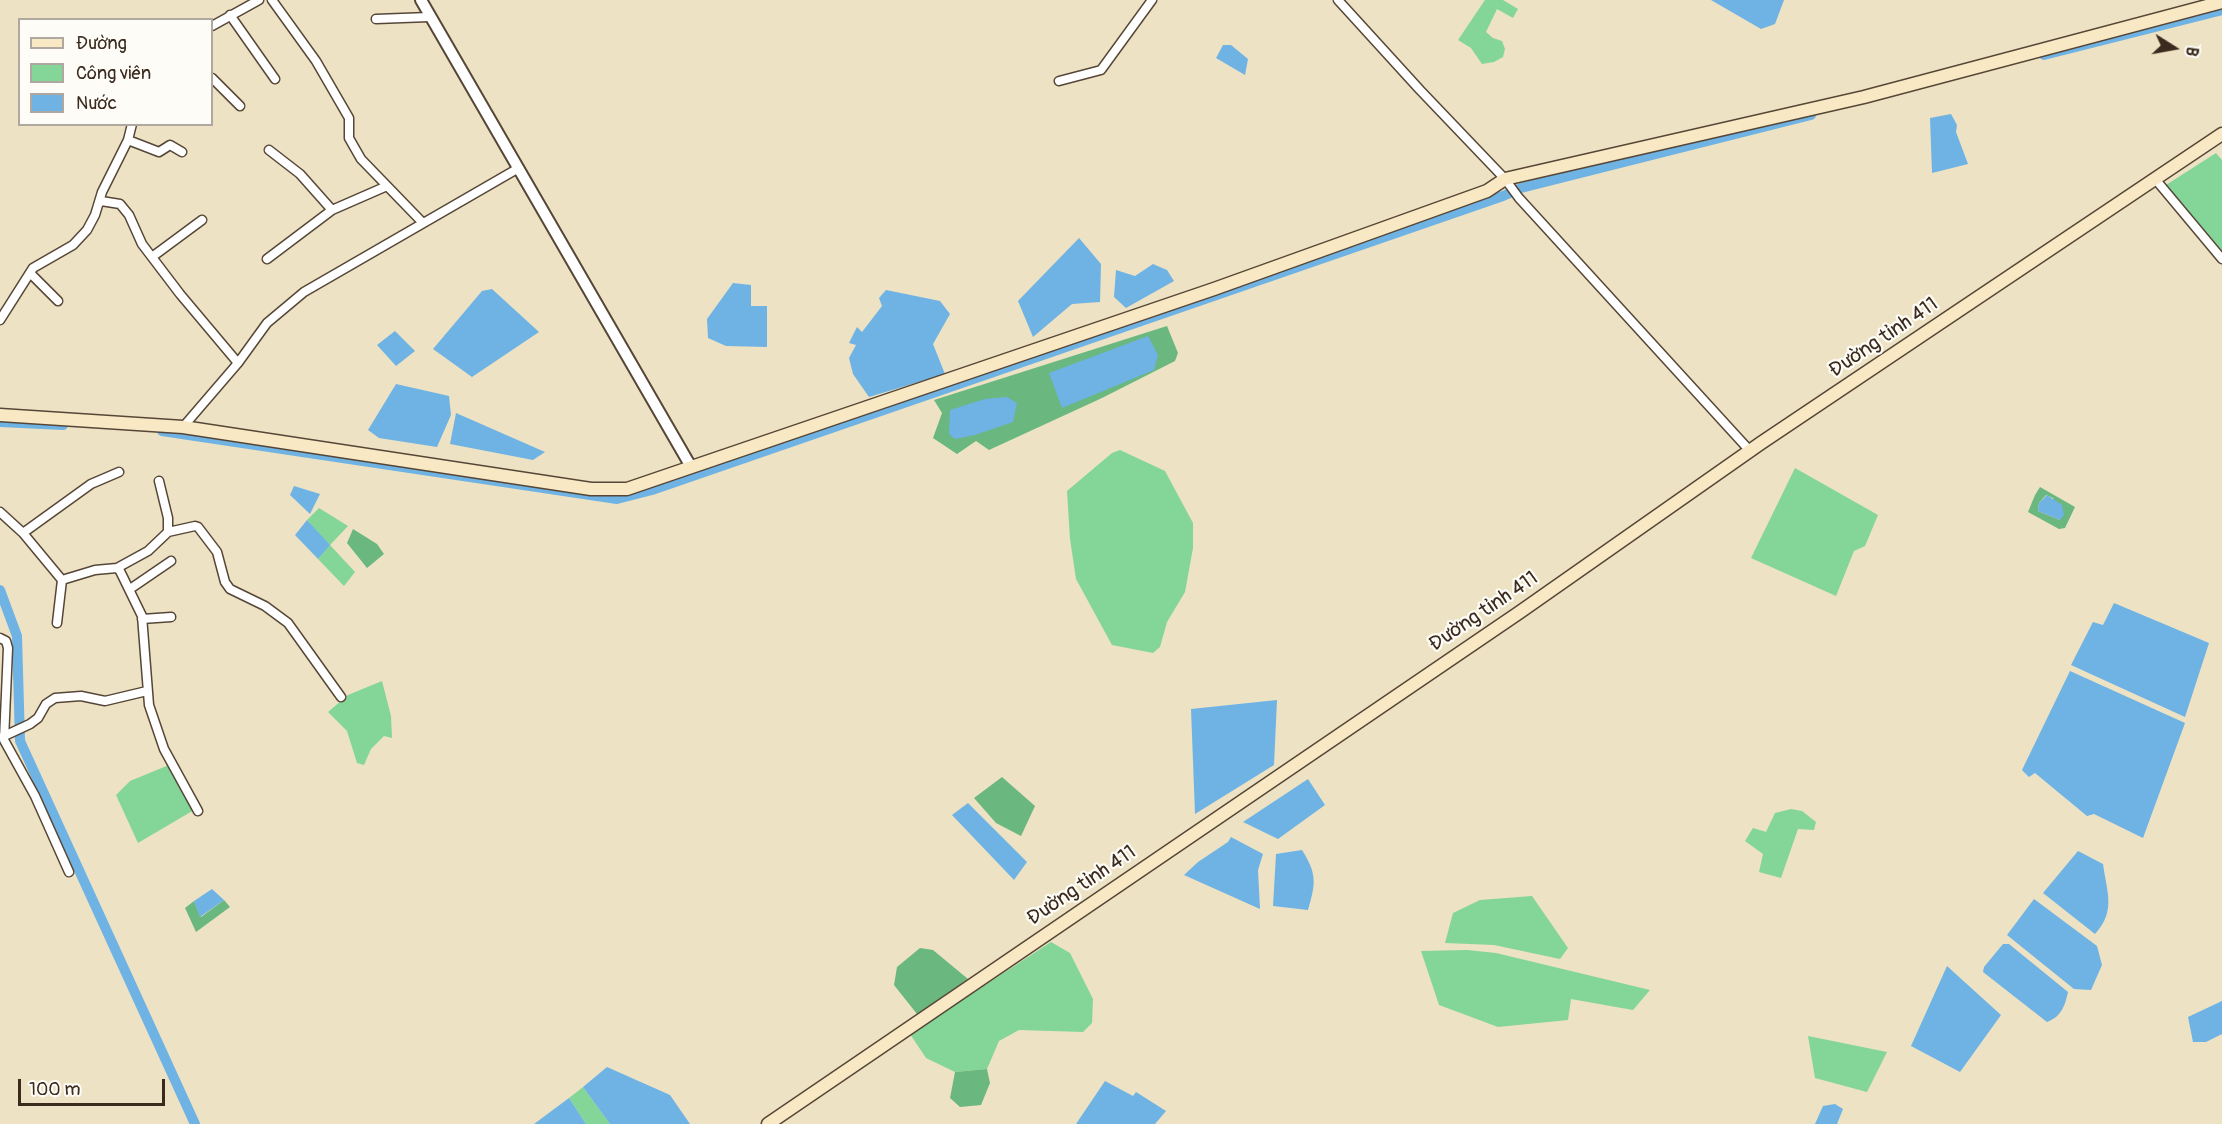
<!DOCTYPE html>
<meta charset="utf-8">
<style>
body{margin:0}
#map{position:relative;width:2222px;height:1124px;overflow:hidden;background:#ede2c3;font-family:Pangolin,sans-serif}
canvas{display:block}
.legend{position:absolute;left:18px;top:18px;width:195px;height:108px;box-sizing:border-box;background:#fdfcf7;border:2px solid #afa8a0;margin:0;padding:8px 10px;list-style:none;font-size:18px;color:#3b2a1e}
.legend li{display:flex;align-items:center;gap:12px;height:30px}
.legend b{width:30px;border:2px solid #afa8a0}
.north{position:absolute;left:2144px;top:18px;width:60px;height:60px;-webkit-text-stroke:4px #fdfcf7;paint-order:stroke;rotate:101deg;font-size:16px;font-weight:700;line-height:24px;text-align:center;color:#3b2a1e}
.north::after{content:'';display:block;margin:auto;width:21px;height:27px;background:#3b2a1e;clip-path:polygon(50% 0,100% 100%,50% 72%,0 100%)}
.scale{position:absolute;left:18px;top:1079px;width:147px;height:27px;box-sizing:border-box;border:3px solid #3b2a1e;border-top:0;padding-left:8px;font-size:18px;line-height:21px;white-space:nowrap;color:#3b2a1e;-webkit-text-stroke:4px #fdfcf7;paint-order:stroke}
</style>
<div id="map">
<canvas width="2222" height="1124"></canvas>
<ul class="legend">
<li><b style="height:8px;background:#f8e8c3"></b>Đường</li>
<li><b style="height:16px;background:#83d698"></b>Công viên</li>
<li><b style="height:16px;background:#6eb3e4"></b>Nước</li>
</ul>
<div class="north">B</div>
<div class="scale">100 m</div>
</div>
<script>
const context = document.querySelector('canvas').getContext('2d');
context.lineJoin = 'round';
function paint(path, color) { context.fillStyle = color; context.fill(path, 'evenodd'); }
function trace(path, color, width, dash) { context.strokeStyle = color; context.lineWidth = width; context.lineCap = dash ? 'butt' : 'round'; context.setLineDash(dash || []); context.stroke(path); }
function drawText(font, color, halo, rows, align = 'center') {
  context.font = font + ' Pangolin,sans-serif'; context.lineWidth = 4.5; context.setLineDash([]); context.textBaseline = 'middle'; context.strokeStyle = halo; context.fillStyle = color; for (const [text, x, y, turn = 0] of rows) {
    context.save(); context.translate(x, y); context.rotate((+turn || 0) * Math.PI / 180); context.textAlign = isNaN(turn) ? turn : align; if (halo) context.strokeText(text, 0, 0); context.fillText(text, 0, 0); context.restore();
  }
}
const green = new Path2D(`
 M1485,0H1503L1518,9L1513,18L1497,9L1486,32L1493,38L1502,41L1505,49L1503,57L1494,62L1482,64L1471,48L1458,40Z
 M2216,153L2222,160V251L2166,185Z
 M1120,450L1165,471L1193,523V548L1185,592L1167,622L1160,647L1153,653L1112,645L1076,579L1070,539L1067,491L1112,453Z
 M1795,468L1878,515L1865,546L1854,551L1836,596L1751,558Z
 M319,508L348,526L330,545L355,572L344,586L318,559L329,545L307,520Z
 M382,681L391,716L392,738L384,736L371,749L364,765L357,763L347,731L328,712L348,695Z
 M169,765L194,810L138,843L116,795L130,781Z
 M1791,809L1802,811L1816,822L1814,830L1798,829L1781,878L1759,872L1763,854L1745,841L1753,828L1766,832L1775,813Z
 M1532,896L1568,948L1560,959L1494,945L1445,943L1453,913L1480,900Z
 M1051,942L1070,953L1093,999L1092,1023L1083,1032L1019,1030L999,1041L987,1069L955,1072L926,1058L910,1034Z
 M1467,950L1496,953L1650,990L1633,1010L1571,999L1568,1020L1498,1027L1439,1005L1421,951Z
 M1808,1036L1887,1052L1867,1092L1815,1078Z
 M583,1087L610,1124H586L569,1098Z`);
const forest = new Path2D(`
 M1167,326L1178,353L1175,361L1102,398L989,450L976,441L957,454L933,438L942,413L934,400Z
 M2040,487L2075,507L2065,528L2059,529L2028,512L2035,495ZM2046,495L2053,498L2060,520L2038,511L2039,503Z
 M353,529L377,544L384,554L367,568L347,543Z
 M1002,777L1035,806L1021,836L996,823L974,798Z
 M224,900L230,907L196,932L185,908L194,901L201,917Z
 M920,948L933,950L968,979L917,1014L894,985L897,967Z
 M987,1069L990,1083L981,1105L960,1107L950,1098L955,1072Z`);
const water = new Path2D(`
 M1711,0H1784L1775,24L1761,29Z
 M1223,45H1231L1248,59L1245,75L1216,58Z
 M1951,114L1957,125L1956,132L1968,164L1932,173L1930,118Z
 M1079,238L1101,264L1100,302L1072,304L1033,337L1018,301Z
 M1153,264L1167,270L1174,281L1126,308L1114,297L1116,270L1135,276Z
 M733,283L751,285V306H767V347L726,346L708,338L707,319Z
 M492,289L539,332L472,377L433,349L482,291Z
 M886,290L940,301L950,314L933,344L945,374L869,397L853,374L849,358L856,345L849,343L857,327L862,332L882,306L879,298Z
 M395,331L415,351L396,366L377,345Z
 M1148,336L1158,355L1154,370L1062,408L1049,373Z
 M396,384L449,396L451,415L437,447L379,438L368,430Z
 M1007,397L1017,403L1013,422L975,435L955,439L949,434L950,410L985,399Z
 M456,413L545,452L533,460L450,444Z
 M294,486L320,494L310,514L290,495Z
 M2047,495L2062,505L2064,515L2060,520L2038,511L2039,503Z
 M307,520L330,545L318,559L295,535Z
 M2114,603L2209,643L2185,717L2071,665L2093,622L2103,625Z
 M2070,671L2185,723L2143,838L2094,814L2087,816L2035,773L2029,777L2022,770Z
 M1277,700L1274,765L1195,814L1191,709Z
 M1308,779L1325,805L1278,839L1243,822Z
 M968,803L1027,862L1014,880L952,815Z
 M1231,837L1263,854L1258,870L1260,909L1184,875L1198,862L1228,842Z
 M1302,850C1317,874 1316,883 1308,910L1273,906L1276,854Z
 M2078,851L2103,864C2107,893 2116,911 2095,934L2043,893Z
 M212,889L224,900L200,917L194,901Z
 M2034,899L2097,946L2102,965L2091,990L2074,989L2007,935Z
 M2003,944H2009L2068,992C2065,1006 2061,1017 2047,1022L1983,972L1984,967Z
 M1947,966L2001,1015L1960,1072L1911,1046Z
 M2222,1001V1034L2206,1042H2193L2188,1017Z
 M607,1067L670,1095L690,1124H610L583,1087Z
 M1105,1081L1133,1096L1136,1092L1166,1111L1155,1124H1076Z
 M569,1098L586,1124H534Z
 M1835,1104L1843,1109L1837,1124H1815L1823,1106Z`);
const canal = new Path2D(`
 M2044,55L2222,10
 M0,422L63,425
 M162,431L617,499L652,490L1503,196L1521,188L1811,115
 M0,590L17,636L20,741L195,1124`);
const minor = new Path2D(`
 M272,0L316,61L349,118V138L361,159L422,222
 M1338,0L1420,90L1505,179L1519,198L1751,452
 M230,15L275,79
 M376,19L429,17
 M212,26L259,0
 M212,78L240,106
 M1059,81L1101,70L1152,0
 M128,140L159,152L170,145L182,152
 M269,150L300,174L332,210
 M2156,180L2222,259
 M101,201L120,204L129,215L142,244L180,294L238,363
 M152,257L202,220
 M267,259L332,210L387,186
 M30,273L58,301
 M0,320L33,268L73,245L87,230L95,215L102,192L128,140L132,124
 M183,427L238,363L267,323L304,292L517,169
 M0,512L23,533L62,580L95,570L117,568L120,571L142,616L149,705L164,749L198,811
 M168,532L195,526L198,527L217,552L225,582L230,589L265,606L288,623L341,697
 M23,533L91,484L119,472
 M117,568L148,551L168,532V518L159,481
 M130,589L171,561
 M142,619L171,617
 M57,623L62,580
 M0,638L6,641L8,648L4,740L35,796L69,872
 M2,737L30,724L38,718L46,704L55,698L81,696L105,701L147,691`);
const tertiary = new Path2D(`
 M421,0L690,465`);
const secondary = new Path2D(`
 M0,415L183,427L591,489H627L1214,289L1487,191L1505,179L1864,97L2222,2
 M768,1124L1520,612L1761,443L2222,134`);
const streetNames = [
 ["Đường tỉnh 411",1884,338,-34],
 ["Đường tỉnh 411",1484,612,-34],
 ["Đường tỉnh 411",1082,886,-34]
];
paint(green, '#83d698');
paint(forest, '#6ab780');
paint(water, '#6eb3e4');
trace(canal, '#6eb3e4', 10);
trace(minor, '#564637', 11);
trace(tertiary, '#564637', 14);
trace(secondary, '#564637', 15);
trace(minor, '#fff', 8);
trace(tertiary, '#fff', 10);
trace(secondary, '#f8e8c3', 12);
drawText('20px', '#3b2a1e', '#fdfcf7', streetNames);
</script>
